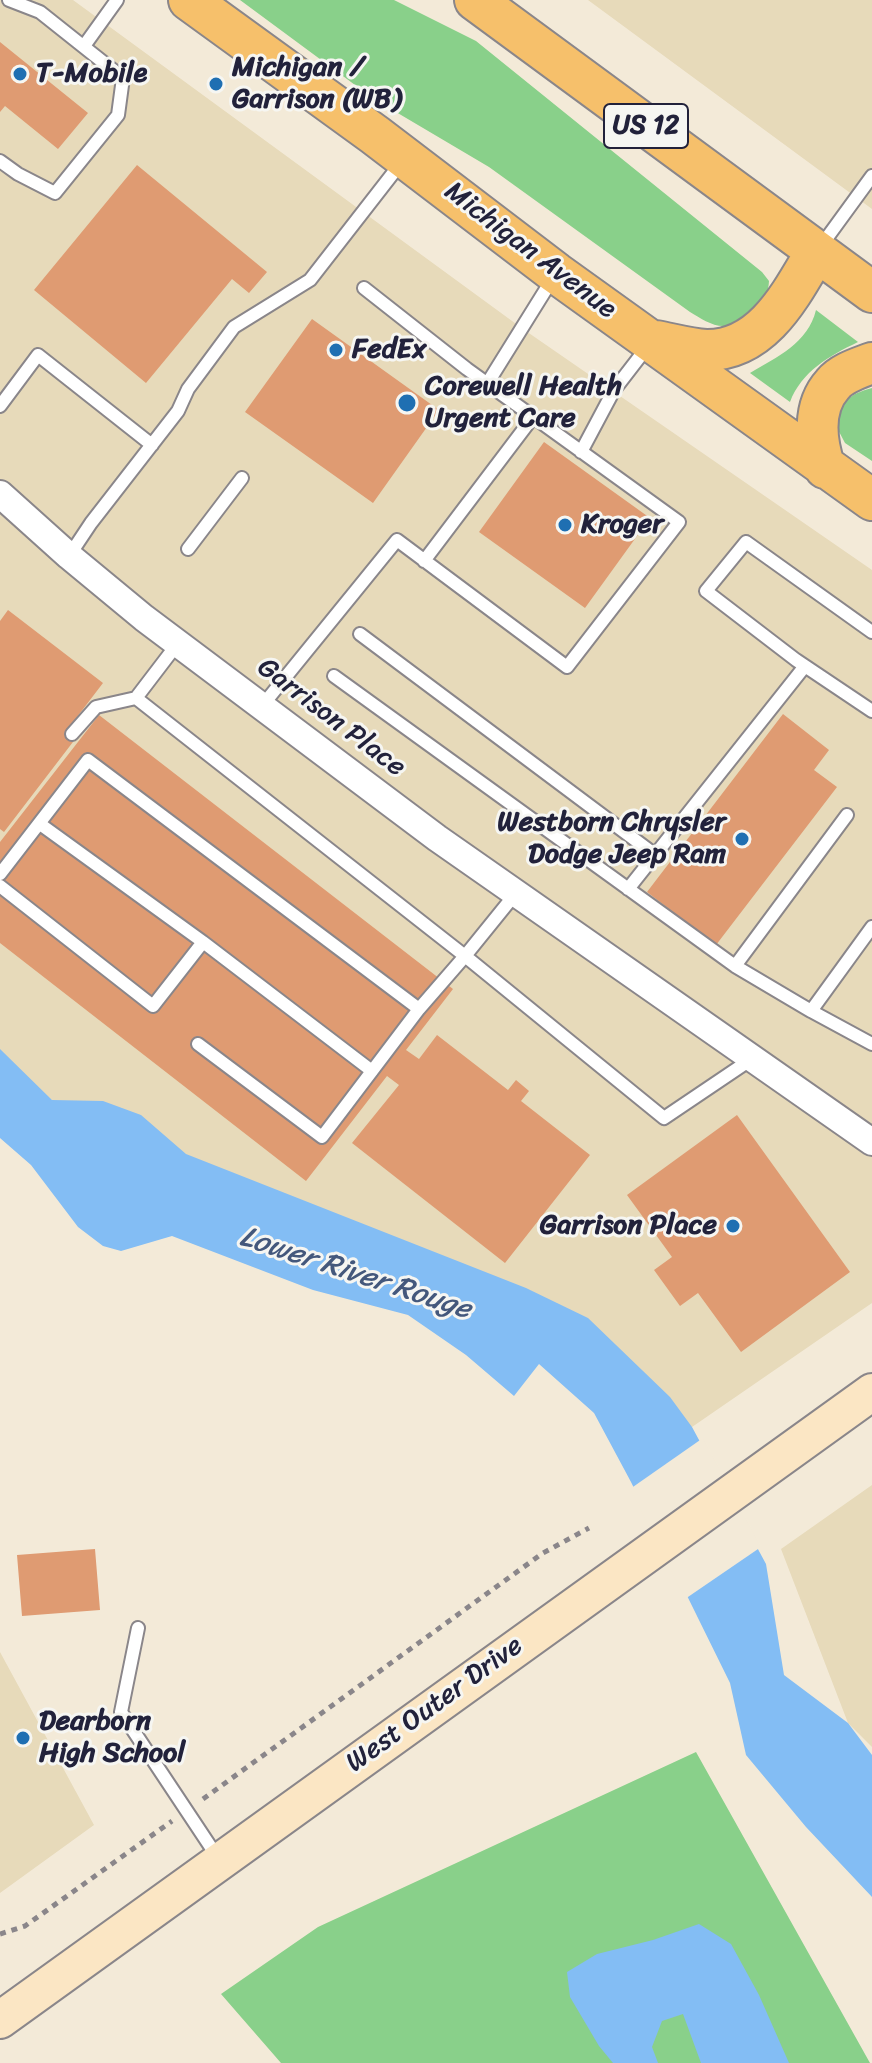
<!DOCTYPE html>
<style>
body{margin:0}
canvas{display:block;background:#f3ead8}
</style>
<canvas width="872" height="2063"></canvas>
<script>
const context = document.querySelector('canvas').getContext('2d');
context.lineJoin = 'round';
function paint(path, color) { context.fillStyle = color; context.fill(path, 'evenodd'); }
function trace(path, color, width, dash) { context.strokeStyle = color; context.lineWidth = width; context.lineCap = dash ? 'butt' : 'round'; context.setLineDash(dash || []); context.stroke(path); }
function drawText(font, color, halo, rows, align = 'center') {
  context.font = font + ' Sriracha,sans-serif'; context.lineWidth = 6; context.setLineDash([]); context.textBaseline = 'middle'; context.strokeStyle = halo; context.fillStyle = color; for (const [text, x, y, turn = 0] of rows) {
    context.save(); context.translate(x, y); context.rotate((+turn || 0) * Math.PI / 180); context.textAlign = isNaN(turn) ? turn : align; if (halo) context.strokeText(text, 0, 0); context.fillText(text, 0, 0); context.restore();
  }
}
const built = new Path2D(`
 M0,0H73L523,329L872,570V1303L692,1427L52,1100L0,1070Z
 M588,0H872V209Z
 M872,1485V1747L848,1723L781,1549Z
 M0,1652L94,1825L0,1893Z`);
const green = new Path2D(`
 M240,0H394L476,41L762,272L769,281C768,304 750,326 725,326C713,327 700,318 690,312L489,167L374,99Z
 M816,310L858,342C829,356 802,371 790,402L750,373C777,357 808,343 816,310Z
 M872,388V461L845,443L835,424C843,401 847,395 872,388Z
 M696,1752L870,2063H281L221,1994L318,1927Z`);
const water = new Path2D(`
 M0,1049L52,1100L103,1101L141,1115L186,1154L526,1288L588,1318L670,1397L692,1427L766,1564L784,1675L848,1723L872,1755V1897L806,1827L746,1755L730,1683L631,1482L594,1413L539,1364L514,1396L466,1355L408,1315L313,1290L172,1236L121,1251L103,1246L78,1227L31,1165L0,1138Z
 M699,1924L731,1944L759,1995L789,2063H701L683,2014L662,2021L652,2047L658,2063H613L599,2046L570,1997L567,1972L597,1954L653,1940Z`);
const pier = new Path2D(`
 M703,1438L761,1547L685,1599L630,1489Z`);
const building = new Path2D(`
 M0,42L88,113L58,149L5,106L0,112Z
 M137,165L267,272L249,293L232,279L146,383L34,290Z
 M312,319L439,410L373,503L245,412Z
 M544,442L650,518L585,608L479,532Z
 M8,610L103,683L67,730L76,738L4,832L0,829V621Z
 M783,714L829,750L814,770L837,787L716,945L647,892Z
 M99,715L453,989L406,1050L419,1059L437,1035L508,1090L516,1080L529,1091L521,1101L590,1155L505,1263L352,1143L399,1085L387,1076L306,1181L0,943V842Z
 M737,1115L850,1272L741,1352L698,1293L680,1306L654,1270L672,1257L627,1195Z
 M95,1549L100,1610L22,1616L17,1555Z`);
const path = new Path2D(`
 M203,1799L543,1553L589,1528
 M0,1934L25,1926L172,1821`);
const lane = new Path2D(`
 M84,46L117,0
 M0,161L18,174L55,193L118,115L123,78L40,12L9,0
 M821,246L872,176
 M487,384L553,278
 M0,406L38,355L152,445
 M581,452L614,390L648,346
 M188,549L242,478
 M69,556L91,523L178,411L188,389L234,327L310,280L401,163
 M424,561L533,417
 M872,632L746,542L706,591L796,660L872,711
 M360,634L654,854
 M334,676L735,966L811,1011
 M136,698L465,956L419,1009
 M262,706L397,540L567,667L679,522L467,369L364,288
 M72,734L96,707L136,698L178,643
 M40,824L203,942L372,1071
 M0,874L88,760L419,1009L322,1137L198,1044
 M0,886L153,1006L203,942
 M628,889L805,666
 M516,893L465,956L664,1118L753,1058
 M872,927L811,1011L872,1044
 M735,966L847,815
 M138,1628L121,1712L218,1858`);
const street = new Path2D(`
 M0,494L69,556L144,618L437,838L872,1142`);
const secondary = new Path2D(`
 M0,2020L872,1392`);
const primary = new Path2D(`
 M189,0L375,135L556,273L872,500
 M475,0L872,292
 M656,341C672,344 690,349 706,350C763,351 791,294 816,252
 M825,468C816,441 812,407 833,384C842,373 859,368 872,363`);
const markers = [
 [20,74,8,"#1f6fb2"],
 [216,84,8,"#1f6fb2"],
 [336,350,8,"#1f6fb2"],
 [407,403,10,"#1f6fb2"],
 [565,525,8,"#1f6fb2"],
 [742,839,8,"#1f6fb2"],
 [733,1226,8,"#1f6fb2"],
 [23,1738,8,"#1f6fb2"]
];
const shields = [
 [646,126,84]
];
const shieldNames = [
 ["US 12",646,126]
];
const poiNames = [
 ["Michigan /",232,68],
 ["Garrison (WB)",232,100],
 ["T-Mobile",36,74],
 ["FedEx",352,350],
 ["Corewell Health",425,387],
 ["Urgent Care",425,419],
 ["Kroger",581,525],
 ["Westborn Chrysler",726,823,"right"],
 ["Dodge Jeep Ram",726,855,"right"],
 ["Garrison Place",717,1226,"right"],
 ["Dearborn",39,1722],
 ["High School",39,1754]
];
const streetNames = [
 ["Michigan Avenue",530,251,37],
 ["Garrison Place",331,718,37],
 ["West Outer Drive",435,1705,-36]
];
const waterNames = [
 ["Lower River Rouge",355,1274,18]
];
paint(built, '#e7daba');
paint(green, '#89d08a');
paint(water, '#83bdf4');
paint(pier, '#f3ead8');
paint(building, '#df9b72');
trace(lane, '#8a868a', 16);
trace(street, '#8a868a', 30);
trace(secondary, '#8a868a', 40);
trace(primary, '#8a868a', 44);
trace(path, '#8a868a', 5, [6, 6]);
trace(lane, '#fff', 12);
trace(street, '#fff', 26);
trace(secondary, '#fbe6c4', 36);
trace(primary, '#f6c06b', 40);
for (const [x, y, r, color] of markers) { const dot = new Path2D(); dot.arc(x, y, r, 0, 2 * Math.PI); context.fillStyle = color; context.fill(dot); trace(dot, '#f6f6f2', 3); }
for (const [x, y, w] of shields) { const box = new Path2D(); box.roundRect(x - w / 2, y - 22, w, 44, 6); context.fillStyle = '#f6f6f2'; context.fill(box); trace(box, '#22223b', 2); }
drawText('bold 26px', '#22223b', null, shieldNames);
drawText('bold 28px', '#22223b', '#f6f6f2', poiNames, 'left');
drawText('28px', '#22223b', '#f6f6f2', streetNames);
drawText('italic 30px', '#44587c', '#f6f6f2', waterNames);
</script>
